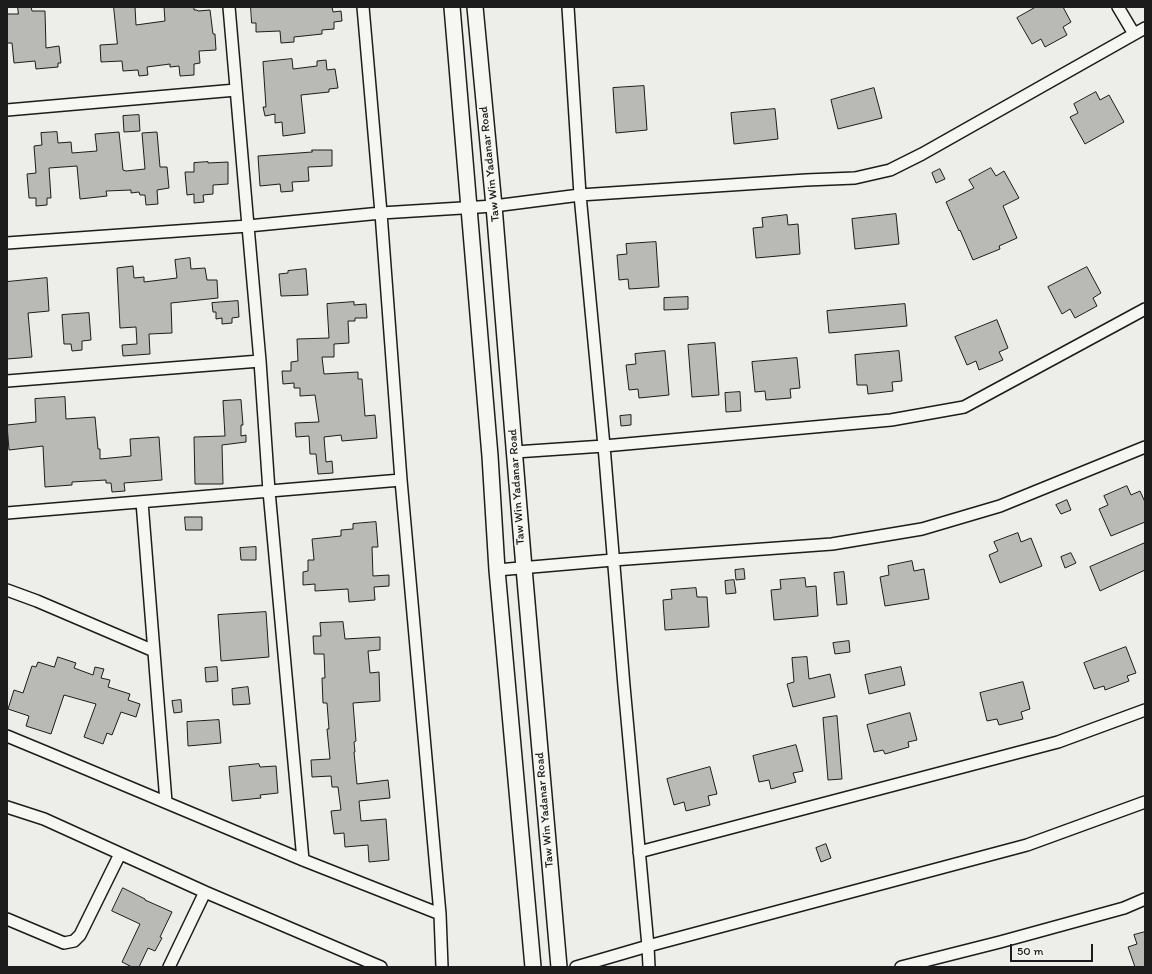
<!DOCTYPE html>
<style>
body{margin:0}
#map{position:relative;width:1152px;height:974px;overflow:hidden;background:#edede9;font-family:Itim,sans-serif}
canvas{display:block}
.frame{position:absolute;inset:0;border:8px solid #1c1c1c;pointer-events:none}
.scale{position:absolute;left:1010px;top:944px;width:83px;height:18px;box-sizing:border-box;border:2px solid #1c1c1c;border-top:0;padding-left:5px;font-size:12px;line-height:14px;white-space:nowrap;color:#1c1c1c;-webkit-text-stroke:3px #f6f6f2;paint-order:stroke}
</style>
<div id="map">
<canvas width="1152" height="974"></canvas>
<div class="frame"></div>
<div class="scale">50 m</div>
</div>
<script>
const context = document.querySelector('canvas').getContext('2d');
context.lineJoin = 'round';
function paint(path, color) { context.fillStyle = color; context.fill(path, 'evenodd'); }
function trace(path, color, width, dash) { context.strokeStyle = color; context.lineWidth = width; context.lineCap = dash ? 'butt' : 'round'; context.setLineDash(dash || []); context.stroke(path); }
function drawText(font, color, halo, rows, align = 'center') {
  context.font = font + ' Itim,sans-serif'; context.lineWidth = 4; context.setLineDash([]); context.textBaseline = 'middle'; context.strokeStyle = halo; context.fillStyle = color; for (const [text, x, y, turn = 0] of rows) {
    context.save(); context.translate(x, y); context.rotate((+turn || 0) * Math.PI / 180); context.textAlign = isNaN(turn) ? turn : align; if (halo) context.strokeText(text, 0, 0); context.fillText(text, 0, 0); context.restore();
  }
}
const building = new Path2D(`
 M18,7H31L32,11H45L46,48L59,46L61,63H58V67L36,69L35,61L14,63L12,43H7V14H18Z
 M114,7H135L136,25L165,21L164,7H194V10H197L198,11L210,10L213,34H215L216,50L199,51L200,63L194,64V75L180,76L179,66L170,67V64L147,67L148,75L139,76L138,70L123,71L122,61L101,62L100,45L117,44Z
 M251,7H332L333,12L341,11L342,21L334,22V29L322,30V34L294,37V42L281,43L280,31L256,32V23H252Z
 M1036,7H1063L1071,22L1063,27L1067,35L1045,47L1041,39L1032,44L1017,18Z
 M292,59L293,69L317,66V61L326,60L327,70L335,69L338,88L329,89V92L301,95L305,133L283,136L282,122L275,123V114L265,116L263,107H266L263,62Z
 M644,86L647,130L616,133L613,88Z
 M874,88L882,118L838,129L831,100Z
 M1096,92L1100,100L1109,95L1124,122L1085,144L1070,117L1078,113L1074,104Z
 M775,109L778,139L734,144L731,113Z
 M139,115L140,131L124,132L123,116Z
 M57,132L58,143L71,142L72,153L97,151L95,134L119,132L123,170L126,171L145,169L142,133L157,132L160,167H167L169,188L157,190L158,204L146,205L145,195H140L139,192L131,193V190L106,191L107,196L80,199L77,166L49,168L51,198H47V205L36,206V198H29L27,174L36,173L34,146L42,145L41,133Z
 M312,150H332V166L308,167L309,181L292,182L293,191L281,192L280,184L260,186L258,156L312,152Z
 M208,162V163L228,162V184L213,185V194L203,195L204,202L194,203V194L187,195L185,172H194V163Z
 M991,168L996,176L1004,171L1019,198L1003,206L1017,238L999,246L1000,249L973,260L960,230L959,231L946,202L974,188L969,180Z
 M940,169L945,179L936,183L932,173Z
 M896,214L899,244L855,249L852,219Z
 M787,215L788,225L798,224L800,254L756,258L753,228L763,227L762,218Z
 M656,242L659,287L629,289L628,279L619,280L617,255L627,254L626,244Z
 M190,258L191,269L205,268L207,280H217L218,298L171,303L172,333L149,334L150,354L123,356L122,345L137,344L136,327L120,328L117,268L133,266L134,278L144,277V282L177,278L175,260Z
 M1087,267L1101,293L1093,298L1097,306L1075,318L1070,309L1062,314L1048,287Z
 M306,269L308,295L281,296L279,274L288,273V271Z
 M47,278L49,311L28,313L32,357L7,359V282Z
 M688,297V309L664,310V298Z
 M238,301L239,317L232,318V323L222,324V318L216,319V312H213L212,303Z
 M354,302V305L366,304L367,318H355V321H348L349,343L334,344V357H322L324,374L358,372V379H362L365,416L375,415L377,438L342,441L341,435L324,437L326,462L332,461L333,473L318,474L316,454H310L309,436L296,437L295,423L319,422L315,395L300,396V388H294V383L283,384L282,371H291V362L298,361L297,339L329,338L327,304Z
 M905,304L907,326L829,333L827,311Z
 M89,313L91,340L82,341V350L72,351L71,344H64L62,315Z
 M997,320L1008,348L999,352L1003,360L979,370L976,361L967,365L955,337Z
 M715,343L719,395L692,397L688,345Z
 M665,351L669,395L639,398L638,389L629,390L626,365L636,364L635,354Z
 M899,351L902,381L892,382L893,391L868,394L867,385H857L855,355Z
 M797,358L800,388L790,389L791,398L766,400L765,391L755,392L752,362Z
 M740,392L741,411L726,412L725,393Z
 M65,397L66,419L95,417L98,449H100V459L131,456L130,439L159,437L162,480L124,483L125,491L112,492L111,483H106V480L72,482V485L45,487L43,446L9,450L7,425L36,422L35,399Z
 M241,400L243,425H241V436L246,435V442L222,445L223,484H195L194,437L225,436L223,401Z
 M631,415V425L621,426L620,416Z
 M1127,486L1131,495L1140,491L1145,502V522L1111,536L1099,509L1108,505L1104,496Z
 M1067,500L1071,510L1061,514L1056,505Z
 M185,517H202V530H186Z
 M376,522L378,547H372L373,576L389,575V586L374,587L375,600L349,602L348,589L315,591V584L303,585V572L308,571V560H314L312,539L341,536V530L353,529V524Z
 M1018,533L1021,542L1031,538L1042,566L1000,583L989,555L998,551L994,542Z
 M1145,543V570L1100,591L1090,567Z
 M256,547V560H241L240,548Z
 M1071,553L1076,563L1065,568L1061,557Z
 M912,561L914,571L924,569L929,599L885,606L880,577L889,575L888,566Z
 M744,569L745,579L736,580L735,570Z
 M844,572L847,604L837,605L834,573Z
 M805,578L806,587L816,586L818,616L774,620L771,590L781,589L780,580Z
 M734,580L736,593L726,594L725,581Z
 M696,588L697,597H707L709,627L665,630L663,600L672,599L671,590Z
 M266,612L269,657L221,661L218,615Z
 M343,622L345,639L380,637V650L368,651L370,673L379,672L380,701L353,703L356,741L354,742L355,752H354L357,784L388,780L390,798L359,801L361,821L386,819L389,860L369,862L368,845L345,847L344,833L334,834L331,811L341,810L338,787H332L331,776L312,777L311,760L330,759L327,729H329L327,703H323L322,678H325L324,654H314L313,636H321L320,623Z
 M849,641L850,652L835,654L833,643Z
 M1126,647L1136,673L1127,676L1129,681L1105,690L1104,686L1094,689L1084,663Z
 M58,657L76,663L74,668L93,675L95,667L104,669L101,678L110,680L108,687L130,694L128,700L140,704L136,717L121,712L112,735L107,733L103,744L84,737L96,704L64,695L51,734L26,726L29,716L8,709L14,690L23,693L32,666L36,667L38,662L54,667Z
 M807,657L809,679L830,674L835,697L793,707L787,684L794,682L792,658Z
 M217,667L218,681L206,682L205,668Z
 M901,667L905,685L869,694L865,675Z
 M1023,682L1030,709L1021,712L1023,719L999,725L997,719L987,721L980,693Z
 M248,687L250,704L233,705L232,689Z
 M181,700L182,712L174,713L172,701Z
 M910,713L917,740L908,742L909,747L885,754L883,750L874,752L867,725Z
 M837,716L842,779L828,780L823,718Z
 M219,720L221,743L188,746L187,722Z
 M796,745L803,771L793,773L796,782L771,789L769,780L759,782L753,756Z
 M259,764L260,767L276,766L278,793L260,795L261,798L232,801L229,767Z
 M710,767L717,794L708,796L710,805L686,811L684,802L674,805L667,779Z
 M826,844L831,858L821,862L816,848Z
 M123,888L145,899V900L172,912L160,937L162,938L155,951L148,948L139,967H132L122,962L140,924L112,911Z
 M1145,932V967H1135L1128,947L1137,944L1134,935Z`);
const minor = new Path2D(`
 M229,7L248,226L260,361L269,491L303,860
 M363,7L381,213L401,480L440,914L442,967
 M568,7L580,195L604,446L624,686L648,946L649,967
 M1118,7L1134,34
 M7,110L236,90
 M7,243L248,226L381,213L494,206L580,195L806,180L855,178L890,170L922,154L1145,28
 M7,381L260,361
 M515,452L604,446L891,420L964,407L1145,309
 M142,502L166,802
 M7,513L401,480
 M497,570L613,560L832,544L922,529L1000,506L1145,447
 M7,590L37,601L154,651
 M7,736L48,753L303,860L440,914
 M7,807L44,819L205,892L381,967
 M639,852L1058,742L1145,710
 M7,919L64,943L74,941L80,935L120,854
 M169,967L205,892
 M576,967L648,946L1027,845L1145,802
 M901,967L1000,942L1124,908L1145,899`);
const secondary = new Path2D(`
 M452,7L490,456L497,570L533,967
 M475,7L494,206L524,568L559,967`);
const streetNames = [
 ["Taw Win Yadanar Road",490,164,-96],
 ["Taw Win Yadanar Road",517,487,-94],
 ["Taw Win Yadanar Road",545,810,-95]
];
paint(building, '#b9b9b6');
trace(building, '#1c1c1c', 1);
trace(minor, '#1c1c1c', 14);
trace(secondary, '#1c1c1c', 18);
trace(minor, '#f6f6f2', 11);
trace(secondary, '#f6f6f2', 15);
drawText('12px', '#1c1c1c', '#f6f6f2', streetNames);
</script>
